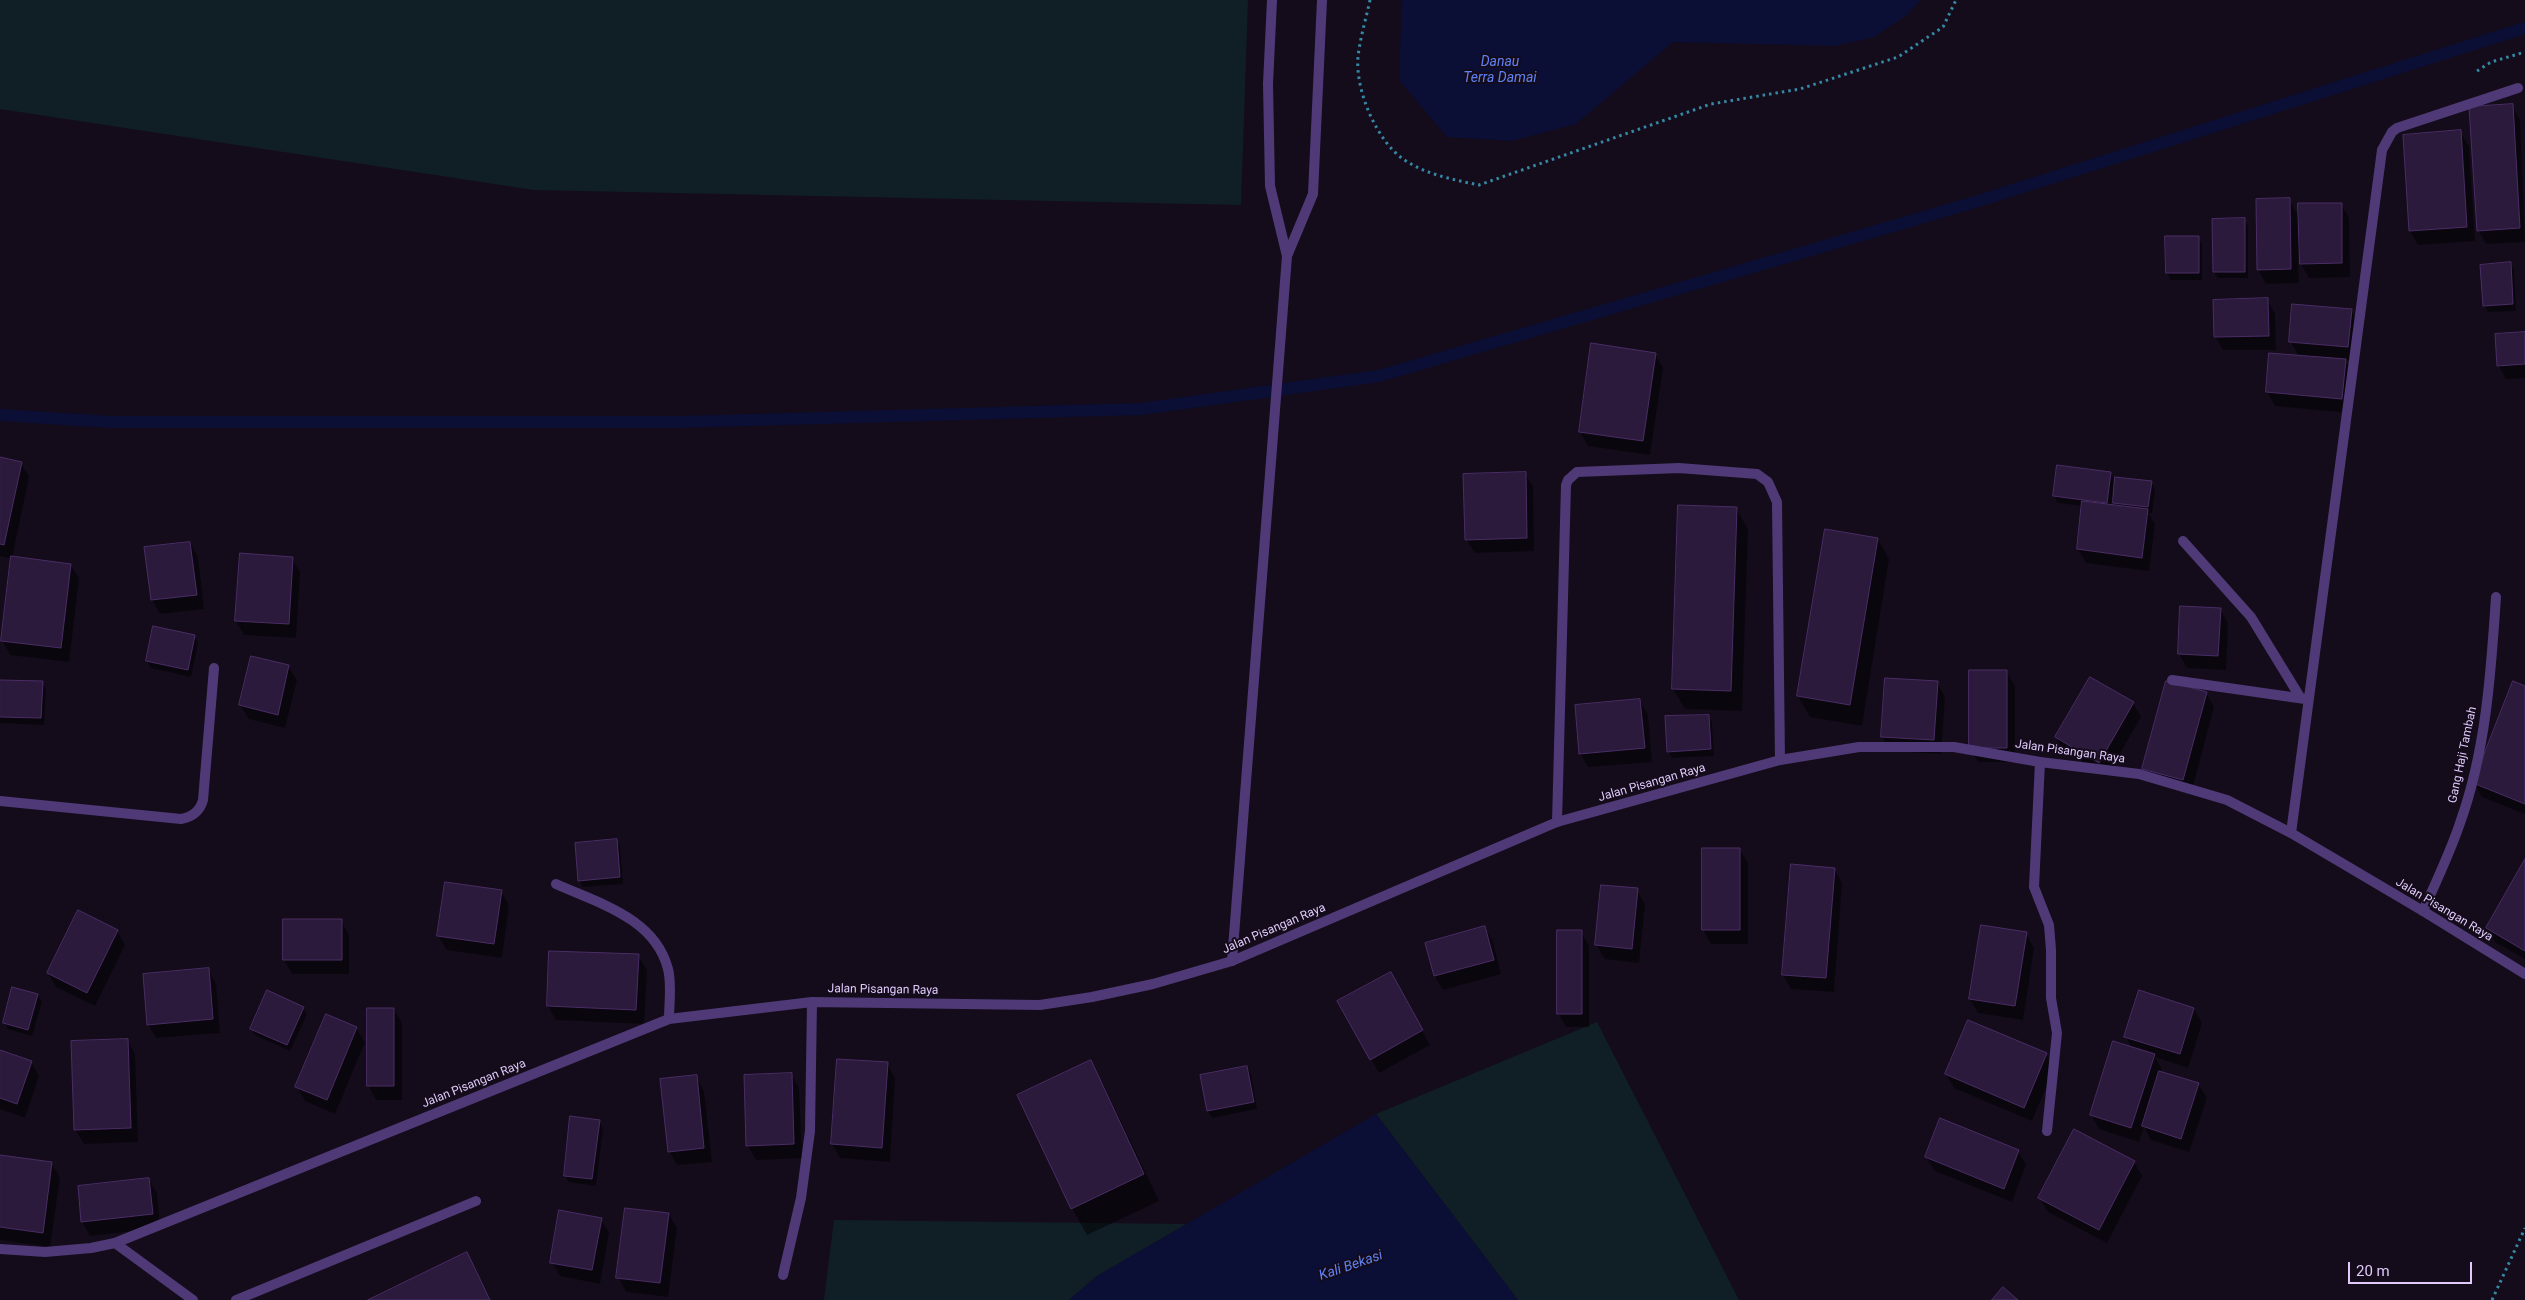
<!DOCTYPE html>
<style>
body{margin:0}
#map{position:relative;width:2525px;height:1300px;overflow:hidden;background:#140c1b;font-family:Roboto,sans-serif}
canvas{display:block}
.scale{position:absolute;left:2348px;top:1262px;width:124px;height:22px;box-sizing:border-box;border:2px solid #dfcafb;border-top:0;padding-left:6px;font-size:15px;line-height:18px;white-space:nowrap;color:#dfcafb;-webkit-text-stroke:4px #140c1b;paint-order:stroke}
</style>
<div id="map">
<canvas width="2525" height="1300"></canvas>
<div class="scale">20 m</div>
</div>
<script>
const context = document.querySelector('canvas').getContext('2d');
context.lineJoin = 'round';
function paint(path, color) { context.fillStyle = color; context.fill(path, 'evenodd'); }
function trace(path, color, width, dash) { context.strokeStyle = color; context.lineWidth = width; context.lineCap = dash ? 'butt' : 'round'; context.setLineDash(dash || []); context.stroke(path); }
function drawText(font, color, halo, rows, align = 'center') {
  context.font = font + ' Roboto,sans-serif'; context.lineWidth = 4; context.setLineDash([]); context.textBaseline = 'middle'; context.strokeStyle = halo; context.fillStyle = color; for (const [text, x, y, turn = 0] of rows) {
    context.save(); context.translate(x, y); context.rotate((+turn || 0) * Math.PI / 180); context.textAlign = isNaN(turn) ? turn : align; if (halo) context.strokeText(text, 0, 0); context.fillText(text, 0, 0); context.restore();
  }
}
const green = new Path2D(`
 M0,0H1248L1241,205L534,190L0,109Z
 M1597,1022L1739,1300H1518L1376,1114Z
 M834,1220L1187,1224L1097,1276L1069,1300H824Z`);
const water = new Path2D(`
 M1402,0H1921L1906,16L1874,37L1835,46L1673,42L1576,124L1511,141L1447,137L1399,80Z
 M1376,1114L1518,1300H1069L1097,1276Z`);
const shadow = new Path2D(`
 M2512,106L2520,120L2525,242L2486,244L2478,230Z
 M2460,132L2469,146L2475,241L2418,245L2410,231L2404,136Z
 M2289,200L2300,218L2341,204L2349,218L2350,277L2309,278L2298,259L2299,283L2266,284L2258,270Z
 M2244,220L2248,226V278H2218L2214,272Z
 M2198,237L2202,244V280H2171L2167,273L2166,238Z
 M2511,264L2514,270L2516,311L2488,312L2484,305Z
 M2267,299L2275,314L2276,350H2223L2215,336Z
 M2351,310L2359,324L2356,361L2345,360L2354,375L2350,413L2275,406L2267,392L2270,354L2299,356L2290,341Z
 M2525,333V378L2506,379L2498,365Z
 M1655,354L1663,368L1650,455L1588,446L1580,432Z
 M0,459L21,463L29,477L12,558L71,565L79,579L69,662L10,655L2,640L12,559L0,556Z
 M1525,473L1533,487L1534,551L1475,553L1466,539Z
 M2110,473L2114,479L2111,506H2116L2114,502L2151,482L2155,489L2152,513H2148L2155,524L2149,571L2086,563L2078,549L2083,506L2058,503L2054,496Z
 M1736,508L1748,529L1742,711L1685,709L1673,689Z
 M1826,530L1878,539L1889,559L1862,726L1810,717L1798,696Z
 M190,543L198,557L204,609L160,614L152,600Z
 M292,558L300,572L296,638L244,635L236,621Z
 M2220,609L2228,623L2226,670L2187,668L2179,654Z
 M194,636L198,643L191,677L151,668L147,661Z
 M288,666L297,680L285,728L249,719L240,705Z
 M2007,672L2015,686V762H1978L1970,748Z
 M0,681L42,683L46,689L44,725L0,723Z
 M1937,683L1945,697L1941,754L1890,751L1882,737Z
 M2525,687V814L2482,797L2474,783Z
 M2206,693L2214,707L2191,794L2152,783L2144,769Z
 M1640,701L1648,715L1652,762L1588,767L1580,753Z
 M2133,703L2141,717L2107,776L2064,751L2056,737Z
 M1709,716L1712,723L1714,756L1672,758L1668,751Z
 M616,840L620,847L623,884L583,887L579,880Z
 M1739,849L1748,863V944H1711L1703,930Z
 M2525,862V959L2495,942L2487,928Z
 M1834,869L1842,883L1834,992L1791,989L1783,975Z
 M1602,886L1637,890L1645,904L1639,963L1605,959L1596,945Z
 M501,891L509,905L502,958L447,950L438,936Z
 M341,921L349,935V974H292L284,960Z
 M1485,928L1493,942L1501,974L1443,990L1435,976L1426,944Z
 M117,931L125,945L95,1006L56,987L48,973Z
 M1581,932L1589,946V1027H1566L1558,1013Z
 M2026,934L2034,948L2023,1020L1978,1013L1970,999Z
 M638,956L647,970L644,1024L556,1020L548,1006Z
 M208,969L216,984L220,1033L156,1038L148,1024Z
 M1399,987L1430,1045L1379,1073L1339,1002Z
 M13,989L38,995L42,1002L32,1036L8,1029L4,1022Z
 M303,1008L307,1014L290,1051L255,1035L252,1029Z
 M394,1009L402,1023V1100H376L368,1085Z
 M2194,1009L2202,1023L2188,1068L2155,1057L2162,1069L2161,1072L2198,1084L2207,1098L2189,1152L2151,1140L2144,1127L2139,1142L2099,1129L2091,1115L2132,1048L2126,1037Z
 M356,1028L365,1042L335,1114L305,1101L297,1087Z
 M127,1040L135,1054L138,1142L84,1144L75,1129Z
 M0,1052L31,1062L39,1076L25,1118L0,1109Z
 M2046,1054L2054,1069L2032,1121L1954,1088L1946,1074Z
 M1090,1062L1105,1088L1159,1201L1087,1235L1072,1208Z
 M887,1064L895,1078L890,1162L840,1158L832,1144Z
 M1247,1067L1251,1074L1257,1109L1212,1118L1208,1111Z
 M791,1074L799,1088L802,1158L756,1160L748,1146L745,1076Z
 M696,1077L704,1091L712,1162L677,1165L669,1151Z
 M599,1121L603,1128L596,1186L569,1182L565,1176Z
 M2018,1151L2026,1165L2012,1202L1935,1171L1926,1157Z
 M0,1156L51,1163L60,1177L50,1247L0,1240Z
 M2134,1162L2142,1176L2107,1243L2048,1212L2040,1198Z
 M148,1179L157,1193L160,1228L90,1236L82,1222Z
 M669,1214L677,1228L668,1297L626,1292L618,1277Z
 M601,1219L609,1233L600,1284L560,1276L552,1262Z
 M467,1254L491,1300H371Z`);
const stream = new Path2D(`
 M0,415L111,422H679L1141,409L1379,376L1972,203L2525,28`);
const building = new Path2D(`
 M2513,104L2520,228L2477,231L2469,107Z
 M2461,130L2467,227L2409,231L2403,135Z
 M2290,198L2291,269L2257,270L2256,199Z
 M2298,203H2342V263L2300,264Z
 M2245,218V272H2213L2212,219Z
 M2165,236H2199V273H2166Z
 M2511,262L2513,304L2483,306L2480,265Z
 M2268,298L2269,336L2214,337L2213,300Z
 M2292,304L2352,309L2348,347L2289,342Z
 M2525,332V364L2497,366L2495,334Z
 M1591,343L1656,353L1643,441L1579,432Z
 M2269,353L2346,359L2342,399L2266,392Z
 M0,457L22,462L4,545L0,544Z
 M2057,465L2111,472L2107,503L2053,496Z
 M1526,472L1527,538L1465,540L1463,474Z
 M2115,477L2152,481L2148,507L2113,503Z
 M2082,501L2148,509L2142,558L2077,549Z
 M1678,505L1737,507L1731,691L1672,689Z
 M1825,529L1878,538L1850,705L1797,696Z
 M190,542L197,595L151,600L144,547Z
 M240,553L293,557L289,624L235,621Z
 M11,556L71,564L61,648L1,641Z
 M2180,606L2221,608L2218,656L2178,654Z
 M153,626L195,635L188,670L146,661Z
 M251,656L289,665L278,715L239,705Z
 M1969,670H2007V748H1969Z
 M2090,677L2134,702L2099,763L2055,737Z
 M1885,678L1938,681L1934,740L1881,737Z
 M0,680L43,681L41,718L0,717Z
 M2166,681L2207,692L2183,780L2142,769Z
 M2513,681L2525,686V804L2473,783Z
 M1640,699L1645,748L1579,754L1575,705Z
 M1709,715L1711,749L1667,752L1665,716Z
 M617,839L620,877L578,881L575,843Z
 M1702,848H1740V930H1702Z
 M2525,859V951L2486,928Z
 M1791,864L1835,868L1826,978L1782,975Z
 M445,882L502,890L494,944L437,936Z
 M1601,885L1638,888L1632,949L1595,945Z
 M78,910L118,930L87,993L47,973Z
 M283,919H342V960H283Z
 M1981,925L2027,932L2015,1006L1969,999Z
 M1485,926L1494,960L1434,976L1425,943Z
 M1557,930H1582V1014H1557Z
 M549,951L639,954L636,1010L547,1006Z
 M209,968L213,1019L147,1025L143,974Z
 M1391,972L1423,1030L1370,1060L1337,1001Z
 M12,987L38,994L28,1030L3,1023Z
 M267,990L304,1007L287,1045L250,1029Z
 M2139,990L2194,1008L2180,1054L2124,1037Z
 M367,1008H394V1086H367Z
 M326,1014L357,1027L327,1100L295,1087Z
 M1968,1020L2047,1053L2024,1108L1945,1074Z
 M128,1039L131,1128L74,1130L71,1041Z
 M2113,1041L2155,1054L2131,1128L2090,1115Z
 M0,1050L32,1061L17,1104L0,1098Z
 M837,1059L888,1062L882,1148L831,1144Z
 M1091,1060L1144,1174L1071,1209L1017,1095Z
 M1247,1066L1254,1102L1207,1111L1200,1075Z
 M2159,1071L2199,1083L2181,1139L2142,1126Z
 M792,1073L794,1144L746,1146L744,1075Z
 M697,1075L704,1148L668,1152L660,1079Z
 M570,1116L600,1120L592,1179L564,1176Z
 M1940,1118L2019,1150L2004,1189L1925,1157Z
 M2074,1129L2135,1161L2099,1230L2038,1198Z
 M0,1155L52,1162L43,1233L0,1227Z
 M149,1178L153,1214L81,1222L78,1186Z
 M625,1208L669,1213L660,1283L616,1278Z
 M559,1210L602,1218L592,1270L550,1263Z
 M467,1252L490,1300H368Z
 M2003,1287L2018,1300H1992Z`);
const path = new Path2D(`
 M1370,0C1366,19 1360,38 1358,57C1355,90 1377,143 1406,161C1428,175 1455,180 1479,185L1711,104L1800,89L1898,57L1943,27L1956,0
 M2477,71L2491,62L2525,52
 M2492,1300L2525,1228`);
const service = new Path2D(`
 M556,884C598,903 655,918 668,969C672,984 669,1004 669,1019
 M115,1243L193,1300
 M236,1300L476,1201`);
const minor = new Path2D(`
 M1287,256L1313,194L1322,0
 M2183,541L2251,617L2300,697
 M2172,680L2305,699
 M2040,762L2034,887L2049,925L2051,950V998L2057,1033L2047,1131
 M0,801L181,819C193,817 200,811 203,800L214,668
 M1557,822L1566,485L1568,480L1577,472L1679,468L1757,474L1768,482L1777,502L1780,760
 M2291,833L2382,150L2392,132L2397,128L2518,88
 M2423,911C2436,882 2450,853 2460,823C2486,751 2491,672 2496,597
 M1232,961L1287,256L1270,186L1268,84L1272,0
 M783,1275L801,1198L810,1131L812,1002`);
const tertiary = new Path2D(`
 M0,1249L45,1252L91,1248L115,1243L669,1019L812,1002L1040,1005L1092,997L1153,984L1232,961L1557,822L1780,760L1859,747H1954L2040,762L2139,774L2227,800L2291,833L2423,911L2525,974`);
const streetNames = [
 ["Jalan Pisangan Raya",2070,752,8],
 ["Gang Haji Tambah",2463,755,-78],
 ["Jalan Pisangan Raya",1652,783,-16],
 ["Jalan Pisangan Raya",2444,910,31],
 ["Jalan Pisangan Raya",1274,929,-23],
 ["Jalan Pisangan Raya",883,990,1],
 ["Jalan Pisangan Raya",474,1084,-22]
];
const waterNames = [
 ["Danau",1500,62],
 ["Terra Damai",1500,78],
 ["Kali Bekasi",1351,1266,-19]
];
paint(green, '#101f25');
paint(water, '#0b0e35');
paint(shadow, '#0007');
trace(stream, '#0b0e35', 12);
paint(building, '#2b1a3b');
trace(building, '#4a2d65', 1);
trace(path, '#3589a5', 3, [2.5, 4]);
trace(service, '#4f3a77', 10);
trace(minor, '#4f3a77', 10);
trace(tertiary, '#4f3a77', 10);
drawText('12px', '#dfcafb', '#140c1b', streetNames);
drawText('italic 14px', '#6082f4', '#140c1b', waterNames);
</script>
